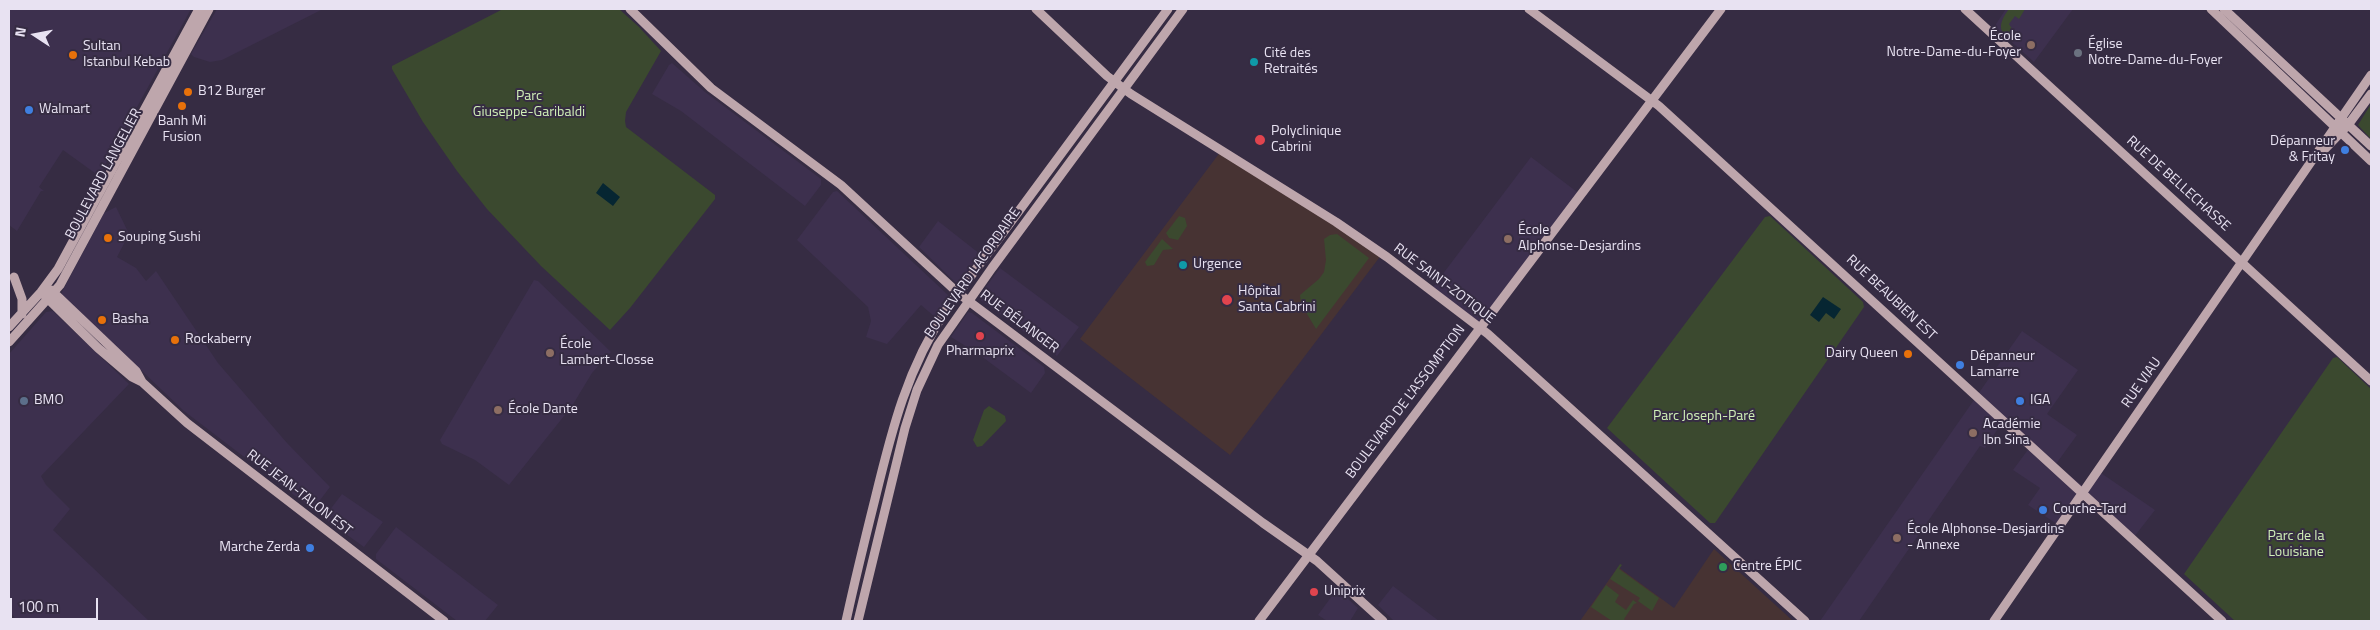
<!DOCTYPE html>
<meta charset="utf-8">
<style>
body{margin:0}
#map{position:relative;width:2380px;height:630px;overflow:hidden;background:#362c43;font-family:"Titillium Web",sans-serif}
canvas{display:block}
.frame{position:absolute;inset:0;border:10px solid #e8e2f2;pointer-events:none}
.north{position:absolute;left:10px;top:10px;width:50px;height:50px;-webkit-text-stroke:4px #362c43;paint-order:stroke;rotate:281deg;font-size:14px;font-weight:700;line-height:20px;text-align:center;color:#e8e2f2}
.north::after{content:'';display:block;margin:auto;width:18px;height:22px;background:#e8e2f2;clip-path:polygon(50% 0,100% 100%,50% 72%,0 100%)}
.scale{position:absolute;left:10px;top:598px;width:88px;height:22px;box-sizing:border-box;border:2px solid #e8e2f2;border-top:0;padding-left:6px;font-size:15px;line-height:18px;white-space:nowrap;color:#e8e2f2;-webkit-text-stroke:4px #362c43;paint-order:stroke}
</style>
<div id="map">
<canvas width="2380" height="630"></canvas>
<div class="frame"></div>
<div class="north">N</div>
<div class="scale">100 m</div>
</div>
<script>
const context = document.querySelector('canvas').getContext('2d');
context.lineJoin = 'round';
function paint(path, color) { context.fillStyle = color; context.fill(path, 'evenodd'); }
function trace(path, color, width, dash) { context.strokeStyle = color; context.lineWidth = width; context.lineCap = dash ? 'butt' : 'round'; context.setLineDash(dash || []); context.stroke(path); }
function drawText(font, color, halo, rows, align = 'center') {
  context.font = font + ' "Titillium Web",sans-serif'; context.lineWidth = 4; context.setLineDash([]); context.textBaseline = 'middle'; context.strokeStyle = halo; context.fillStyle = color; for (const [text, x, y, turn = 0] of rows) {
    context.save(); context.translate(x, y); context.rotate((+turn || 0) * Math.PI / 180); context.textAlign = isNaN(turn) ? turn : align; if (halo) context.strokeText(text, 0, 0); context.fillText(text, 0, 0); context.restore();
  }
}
const built = new Path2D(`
 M9,9H191L99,176L63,150L39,187L44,191H41L17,231L9,225Z
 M217,9H323L222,60L210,62L194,57L191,54Z
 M2006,9H2073L2034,62L1996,28V24Z
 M672,63L705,92L821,179V185L805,206L681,111L652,94L669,65Z
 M1531,157L1581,195L1480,328L1430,291Z
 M837,191L948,295L947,300L935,317L921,305L887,344L866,337L871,321L868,307L797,240L833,192Z
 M116,207L129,234L117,257L136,268L146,281L156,271L218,363L287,443L330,487L314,508H311L184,411L62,295V292L104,213Z
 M938,221L980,254L959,282H955L919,247Z
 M1000,268L1079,327L1057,356L979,299V296Z
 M534,280L538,281L611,352L592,373L572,406L509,485L475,460L442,444L440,440Z
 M53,311L129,384L41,476L46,485L70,509L53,530L149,621H17L9,610V354L46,312Z
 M968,312L972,313L1044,367L1045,373L1031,393L977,353L951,337Z
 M2022,331L2078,370L2047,414L2077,435L2056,464L2085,488L2098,471L2155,510L2134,537L2082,497L2060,526L2028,505L2040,488L2013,470L2030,447L2003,421L1985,448L1980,446L1859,621H1820Z
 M342,494L383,522L364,547L325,519L326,515Z
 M396,527L498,605L485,621H457L376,559V554Z
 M1393,586L1439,621H1394L1378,605Z
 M1337,589L1358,608L1350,621H1327L1318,615Z`);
const medical = new Path2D(`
 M1221,151L1382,254L1230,455L1080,339Z
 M1714,549L1793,621H1580L1618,567L1674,608Z`);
const green = new Path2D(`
 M503,9H619L639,27L661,51L626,112L625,121L626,127L715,195V199L630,308L610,330L541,266L487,209L457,171L423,122L392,69V66Z
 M2009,9H2025L2019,19L2015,16L2009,24L2016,35L2009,39C1996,30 2001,20 2009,9Z
 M2371,104V139L2358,125Z
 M1179,216L1185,218L1187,226L1178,240L1169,238L1166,233Z
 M1770,216L1863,302L1864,307L1715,523H1710L1607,428L1765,217Z
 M1337,234L1369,258L1316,329L1301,304L1300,295L1319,279L1324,272L1326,260L1324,239L1330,235Z
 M1162,239L1173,249L1163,250L1154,265L1147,266L1145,262Z
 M2337,357L2371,389V621H2235L2184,574L2333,358Z
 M989,406L1005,416L1006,421L982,446L977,447L973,440L984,410Z
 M1620,564L1622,565L1619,569L1659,598L1652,611L1638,601L1640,598L1610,579Z
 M1606,585L1619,595L1615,602L1626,610L1633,600L1637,603L1634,604L1624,619L1626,621H1612L1591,607Z`);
const water = new Path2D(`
 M603,183L620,197L613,206L596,193Z
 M1823,297L1841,309L1834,319L1826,313L1819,322L1810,315Z`);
const secondary = new Path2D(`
 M630,9L711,88L841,185L958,293L1263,523L1317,561L1383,621
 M1036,9L1107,76L1131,94L1336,222L1387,257L1488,334L1805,621
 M1529,9L1659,106L2222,621
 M1965,9L2371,381
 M2211,9L2371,161
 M2224,9L2371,146
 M2325,149L2348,125L2371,94
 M14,277L22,299V314
 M51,290L136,371L142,382
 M41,292L98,348L132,377L142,382L187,423L444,621
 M9,327L41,292L58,269L199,9
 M9,342L60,285L209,9
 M846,621C855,580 865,539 875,499C892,429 907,368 948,307L1168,9
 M858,621L905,428L917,390L938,345L992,268L1183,9
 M1259,621L1721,9
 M1994,621L2371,75`);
const markers = [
 [2031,45,5,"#8d6e63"],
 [2078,53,5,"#6b7280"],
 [73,55,5,"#e8710a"],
 [1254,62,5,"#0f9aa8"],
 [188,92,5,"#e8710a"],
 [182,106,5,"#e8710a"],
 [29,110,5,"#3f7fe0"],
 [1260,140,6,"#e0444e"],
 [2345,150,5,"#3f7fe0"],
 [108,238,5,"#e8710a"],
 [1508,239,5,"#8d6e63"],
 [1183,265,5,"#0f9aa8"],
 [1227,300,6,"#e0444e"],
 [102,320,5,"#e8710a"],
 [980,336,5,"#e0444e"],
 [175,340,5,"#e8710a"],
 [550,353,5,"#8d6e63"],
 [1908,354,5,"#e8710a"],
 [1960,365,5,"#3f7fe0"],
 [24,401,5,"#5c6f8a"],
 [2020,401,5,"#3f7fe0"],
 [498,410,5,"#8d6e63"],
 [1973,433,5,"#8d6e63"],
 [2043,510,5,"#3f7fe0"],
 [1897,538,5,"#8d6e63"],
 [310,548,5,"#3f7fe0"],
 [1723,567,5,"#2e9e5b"],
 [1314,592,5,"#e0444e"]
];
const poiNames = [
 ["École",2021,37,"right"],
 ["Notre-Dame-du-Foyer",2021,53,"right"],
 ["Église",2088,45],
 ["Notre-Dame-du-Foyer",2088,61],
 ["Sultan",83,47],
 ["Istanbul Kebab",83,63],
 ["Cité des",1264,54],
 ["Retraités",1264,70],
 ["B12 Burger",198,92],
 ["Walmart",39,110],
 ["Banh Mi",182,122,"center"],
 ["Fusion",182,138,"center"],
 ["Polyclinique",1271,132],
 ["Cabrini",1271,148],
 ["Dépanneur",2335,142,"right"],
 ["& Fritay",2335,158,"right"],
 ["École",1518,231],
 ["Alphonse-Desjardins",1518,247],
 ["Souping Sushi",118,238],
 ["Urgence",1193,265],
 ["Hôpital",1238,292],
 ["Santa Cabrini",1238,308],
 ["Basha",112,320],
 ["Rockaberry",185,340],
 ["École",560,345],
 ["Lambert-Closse",560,361],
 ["Pharmaprix",980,352,"center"],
 ["Dairy Queen",1898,354,"right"],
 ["Dépanneur",1970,357],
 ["Lamarre",1970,373],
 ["BMO",34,401],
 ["IGA",2030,401],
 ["École Dante",508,410],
 ["Académie",1983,425],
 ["Ibn Sina",1983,441],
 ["Couche-Tard",2053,510],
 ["École Alphonse-Desjardins",1907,530],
 ["- Annexe",1907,546],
 ["Marche Zerda",300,548,"right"],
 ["Centre ÉPIC",1733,567],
 ["Uniprix",1324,592]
];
const parkNames = [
 ["Parc",529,97],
 ["Giuseppe-Garibaldi",529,113],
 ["Parc Joseph-Paré",1704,417],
 ["Parc de la",2296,537],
 ["Louisiane",2296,553]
];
const streetNames = [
 ["BOULEVARD LANGELIER",104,174,-62],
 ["RUE DE BELLECHASSE",2178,184,42],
 ["BOULEVARD LACORDAIRE",973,273,-55],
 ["RUE SAINT-ZOTIQUE",1444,284,37],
 ["RUE BEAUBIEN EST",1891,298,43],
 ["RUE BÉLANGER",1019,322,37],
 ["RUE VIAU",2142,383,-55],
 ["BOULEVARD DE L'ASSOMPTION",1406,402,-53],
 ["RUE JEAN-TALON EST",299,493,38]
];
paint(built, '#3d304e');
paint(medical, '#473333');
paint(green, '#3b492f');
paint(water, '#062632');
trace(secondary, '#bea6ac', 9);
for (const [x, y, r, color] of markers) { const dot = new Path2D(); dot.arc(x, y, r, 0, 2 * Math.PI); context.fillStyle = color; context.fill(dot); trace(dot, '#362c43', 2); }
drawText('14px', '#e8e2f2', '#362c43', poiNames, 'left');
drawText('14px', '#d0f0b7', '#362c43', parkNames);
drawText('14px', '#e8e2f2', '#362c43', streetNames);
</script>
